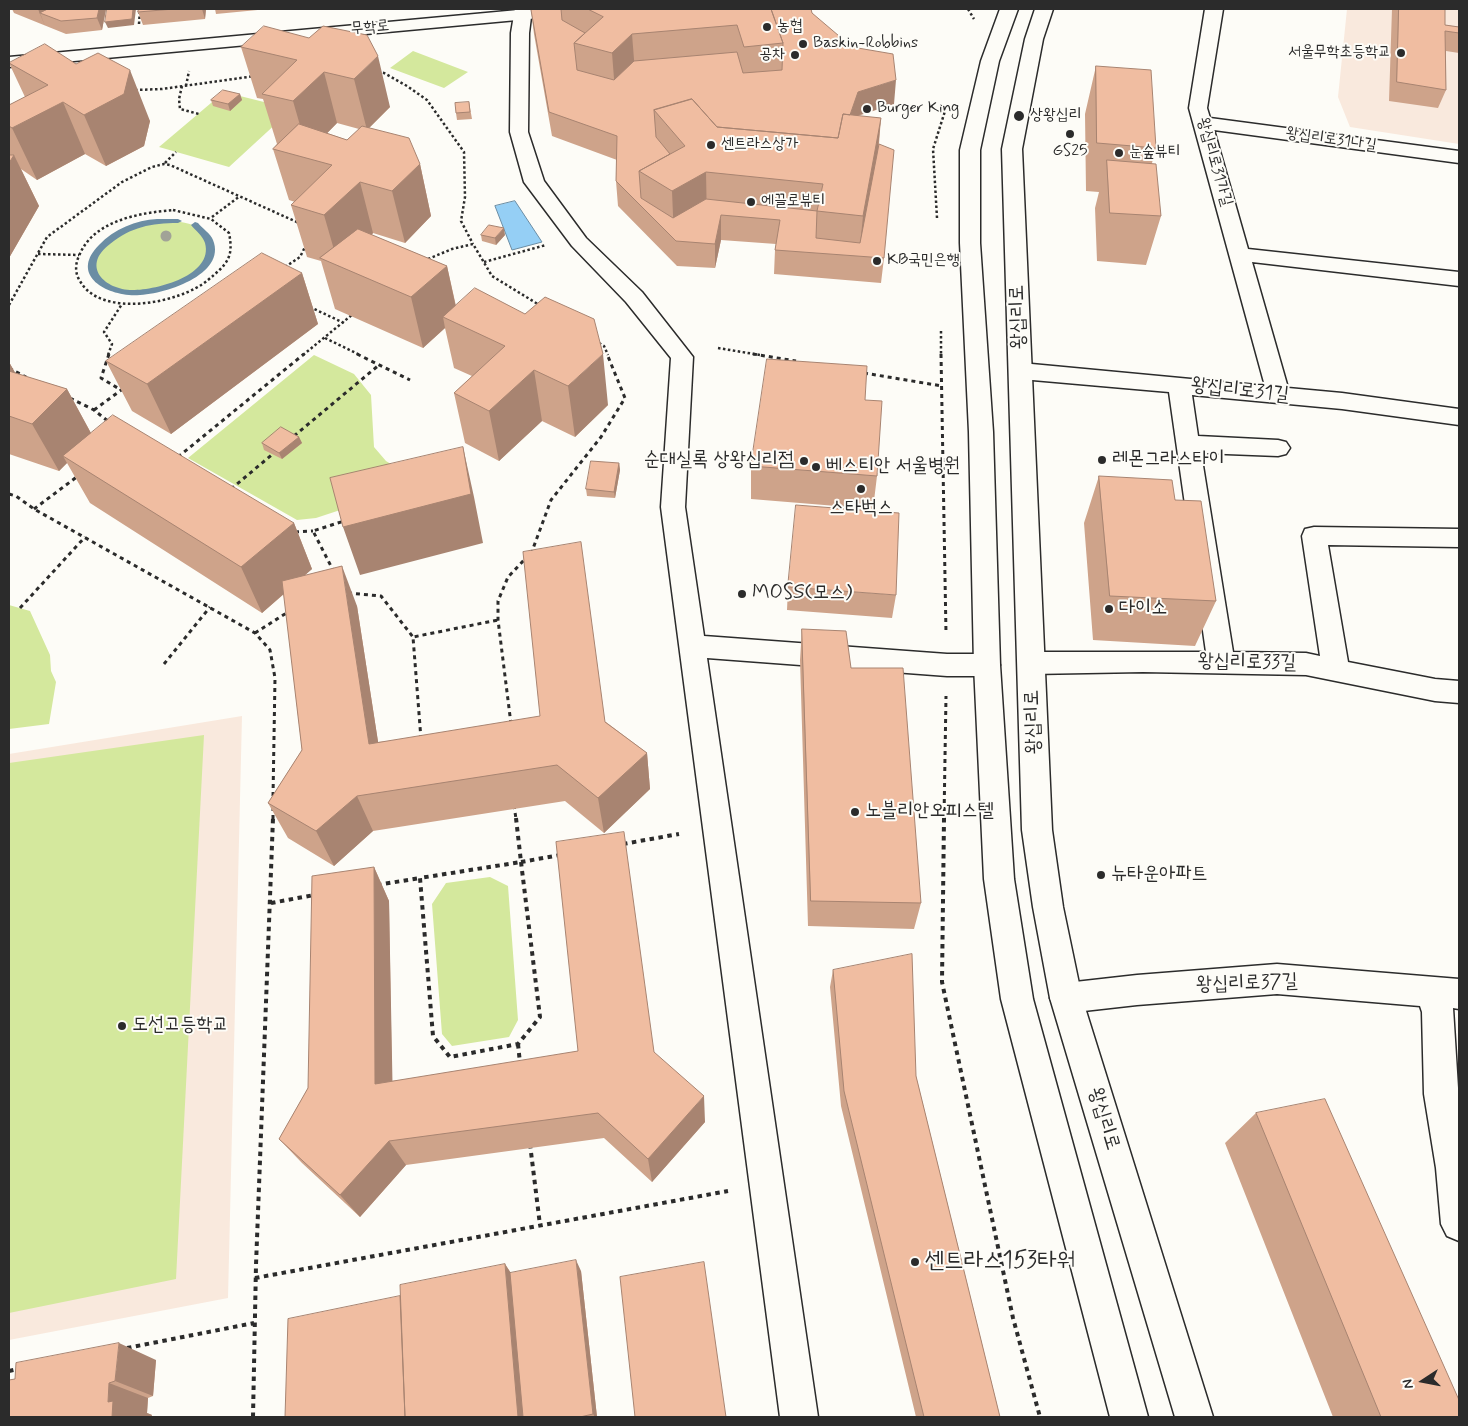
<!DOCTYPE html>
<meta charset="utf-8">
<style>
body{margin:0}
#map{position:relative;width:1468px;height:1426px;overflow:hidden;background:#fdfcf7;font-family:Mynerve,sans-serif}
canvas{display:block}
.frame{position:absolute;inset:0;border:10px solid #2b2b2b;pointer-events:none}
.north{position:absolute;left:1398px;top:1356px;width:50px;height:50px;-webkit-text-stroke:4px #fdfcf7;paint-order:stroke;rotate:259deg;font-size:14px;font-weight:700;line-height:20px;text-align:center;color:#2b2b2b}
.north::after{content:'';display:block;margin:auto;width:18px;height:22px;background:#2b2b2b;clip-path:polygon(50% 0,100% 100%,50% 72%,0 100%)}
</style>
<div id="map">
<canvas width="1468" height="1426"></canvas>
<div class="frame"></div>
<div class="north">N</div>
</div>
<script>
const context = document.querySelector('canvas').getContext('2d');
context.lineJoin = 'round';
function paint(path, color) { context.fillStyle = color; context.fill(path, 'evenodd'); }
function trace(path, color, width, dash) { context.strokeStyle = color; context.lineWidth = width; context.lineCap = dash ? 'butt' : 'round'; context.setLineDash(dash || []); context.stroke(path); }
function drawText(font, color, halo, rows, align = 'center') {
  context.font = font + ' Mynerve,"Poor Story",sans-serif'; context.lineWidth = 4; context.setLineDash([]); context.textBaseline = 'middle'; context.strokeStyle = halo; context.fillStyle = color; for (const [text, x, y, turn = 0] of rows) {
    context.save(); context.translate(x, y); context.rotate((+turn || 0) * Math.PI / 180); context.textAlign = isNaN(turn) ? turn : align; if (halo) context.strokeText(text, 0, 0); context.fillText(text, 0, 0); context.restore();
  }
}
const built = new Path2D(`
 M1347,9H1459V144L1350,127L1338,97Z
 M242,716L228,1298L9,1340V754Z`);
const green = new Path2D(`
 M413,51L468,72L444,88L390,68Z
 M224,92L292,109L229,167L159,147Z
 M159,221C171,221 182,221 193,225C215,233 216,256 199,270C176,290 117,307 95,277C91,272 91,265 93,259C102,232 135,225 159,221Z
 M314,355L354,374L371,395L374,447L386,461L422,483L316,518L297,520L188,458Z
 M9,605L30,611L50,655L51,671L56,682L49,724L9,729Z
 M204,735L176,1279L9,1313V763Z
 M490,877L508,886L518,1020L509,1037L452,1046L442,1034L432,904L446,883Z`);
const water = new Path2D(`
 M515,201L542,242L512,250L495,206Z`);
const stream = new Path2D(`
 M157,219H178L182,221L178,223C151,223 131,227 110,244C82,265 102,288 130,290C154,291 214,276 205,243C203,236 195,230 191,225L195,222L198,223C202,228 211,234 213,240C228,277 155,298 129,295C99,292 72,272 99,245C114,229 136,220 157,219Z`);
const pathFar2 = new Path2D(`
 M968,9L974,19
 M139,24L140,9
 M378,72L384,73L407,86L427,100L464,152L465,197L461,221L473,244
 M182,86L179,99L180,109L199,114
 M186,86L189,71
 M135,90L162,89L255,76
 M165,163L176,152
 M173,210L211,219L229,233C234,258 227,264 208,280C181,303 101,319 80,281C75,274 75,264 79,256C93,220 140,213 173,210Z
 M212,217L240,196
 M937,218L933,149L945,111
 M38,254L79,255
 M428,259L452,249L473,244L492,276L541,306
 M484,262L546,245
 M285,267L300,257L306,245
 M9,305L47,237L122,182L152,167L164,164L170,165L299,223
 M310,307L344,323
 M941,331V355
 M325,338L360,355
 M599,343L604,346L608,355
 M718,348L760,355
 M108,355L112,344L104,332L122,304
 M303,355L353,314`);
const pathFar1 = new Path2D(`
 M109,354L101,378L121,390
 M357,354L410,380
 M753,354L796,361
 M941,354L946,633
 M9,368L26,377
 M864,373L942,386
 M70,398L94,410L109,422
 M94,410L124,388
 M294,436L379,365
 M178,457L304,354
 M231,489L274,453
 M9,494L16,496L34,509L255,633L270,650L275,678L273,797
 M34,509L78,476
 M295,532L313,531
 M531,554L551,500L601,437L625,398L607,354
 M334,572L313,531L344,521
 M348,593L381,596L413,637
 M20,608L85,537
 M255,633L288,612
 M164,664L210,607
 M511,724L498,620V601L508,577L526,558
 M421,739L413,637L498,620
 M514,805L516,819
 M273,819V808
 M944,819L946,696`);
const path = new Path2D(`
 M516,818L521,862
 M944,818L942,982L1013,1318L1040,1417
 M623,844L679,834
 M521,862L540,1017L518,1044L450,1057L433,1036L420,878Z
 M521,862L560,855
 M377,885L420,878
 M271,903L314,895
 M518,1044L520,1063
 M530,1144L540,1225
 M255,1278L728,1191
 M127,1348L254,1323
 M9,1371L18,1369
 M253,1417L256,1265L273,818`);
const minor = new Path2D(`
 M515,9H532L529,33L528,132L544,181L586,238L642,292L693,357L685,507L704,636L947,654H987L996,657L1000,665L996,673L987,676H947L707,658L818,1417H780L661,507L671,358L626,302L572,246L524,182L510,132L511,33Z
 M1205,9H1223L1207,108L1210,118L1459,151V163L1214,130L1248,249L1459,272V286L1252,262L1288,388L1342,393L1459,409V425L1342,409L1192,395L1198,436L1278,440L1286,442L1290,448L1286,454L1278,456L1201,453L1233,652L1306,653L1320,656L1302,536L1305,529L1314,527L1459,529V547L1328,545L1348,662L1435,679L1459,681V703L1435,701L1306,675L1143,672L1031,674L1022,671L1018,663L1022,655L1031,652H1206L1169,392L1021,379L1013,376L1010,371L1013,366L1021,363L1265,386L1189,108Z
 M1277,964L1459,979V1009L1453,1008L1459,1104V1241L1447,1236L1441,1224L1436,1168L1424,1094L1422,1012L1420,1006L1277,994L1137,1005L1066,1013L1055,1009L1050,998L1055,987L1066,983L1137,975Z`);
const major = new Path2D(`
 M529,9H591L588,13L582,14L9,67V57Z
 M1000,9H1018L999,61L980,150V243L993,432L1000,665L1014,879L1033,999L1148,1417H1110L1001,999L984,879L974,665L969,432L960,243V150L981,61Z
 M1035,9H1053L1043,39L1022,149L1052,830L1063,907L1082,998L1213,1417H1175L1050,998L1033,907L1022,830L1002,149L1025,39Z`);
const trees = [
 [166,236]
];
const wall = new Path2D(`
 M12,9H106L102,30L66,34L14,13Z
 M139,9H206L205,19L143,25L138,12Z
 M215,9H268L216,14Z
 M540,9H811L812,13L894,104L858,116L881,118L879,144L884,258L881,283L774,274L775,250L776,244L721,240L715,268L677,266L618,206L616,181L617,160L552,136L534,34L531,10Z
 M1392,9H1445V25L1459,27V53L1446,51V90L1438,108L1389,101Z
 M309,38L390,107L369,128L420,164L431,216L405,243L373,233L372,235L447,266L456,306L608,405L575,437L542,421L499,461L465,443L454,393L472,376L454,368L445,328L423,348L335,309L321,261L307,257L291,205L295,202L289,200L273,149L277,144L263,99L257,98L241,47ZM337,123L359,129L347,140L327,133Z
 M9,63L76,64L150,121L144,146L106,166L85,154L37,180L21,169L39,206L9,258V155H10L9,152V105L25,97Z
 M1096,66L1156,148L1152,163L1161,216L1146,265L1097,261L1095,208L1099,192L1086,191L1085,114Z
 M240,94L242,100L230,111L213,106L211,100Z
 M469,102L472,119L457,120L456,113Z
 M481,235H505L496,245L482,241Z
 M302,273L318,324L171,434L132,411L106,361Z
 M9,362L15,373L67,389L91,433L294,523L312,569L305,575L357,606L378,742L606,722L647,753L650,789L604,833L565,801L373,831L334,866L288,838L268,803L302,750L284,594L262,613L90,503L67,463L59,471L9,454Z
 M865,400L877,476L873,509L751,499V466Z
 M299,437L302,443L282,459L264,450L262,443Z
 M619,463L620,470L615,498L587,496L586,489Z
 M1099,476L1175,500L1216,601L1195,646L1093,640L1084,523Z
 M788,587L896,595L892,618L787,610Z
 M802,629L851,668L921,903L914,929L808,926L800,660Z
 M374,867L389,901L392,1081L654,1053L705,1122L652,1182L604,1138L406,1165L360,1217L302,1163L279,1139L308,1088Z
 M833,970L916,1076L1000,1417H916L841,1106L830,987Z
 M1256,1113L1459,1417H1333L1225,1143Z
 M505,1264L511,1273L581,1271L597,1417H285L400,1296Z
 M156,1360L153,1396L148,1398L147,1413L152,1415L151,1417H9Z`);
const shadedWall = new Path2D(`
 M38,9H73L40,13L45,26Z
 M99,9H106L102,30L97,18Z
 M133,9H136L134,25L108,28L105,22Z
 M202,9H206L205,19Z
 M632,34L636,85L616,104L612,53Z
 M378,56L390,107L367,130L354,79Z
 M130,70L150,121L144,146L106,166L84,115Z
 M324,72L337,123L308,153L293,101Z
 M896,80L894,104L856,116L845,129L858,92Z
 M240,94L242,100L230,111L228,104Z
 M63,102L85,154L37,180L12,128Z
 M881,118L876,169L859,256L863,216Z
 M14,155L39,206L9,258V163Z
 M420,164L431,216L405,243L392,191Z
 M706,172L707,224L674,239L672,191Z
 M360,182L373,233L339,267L324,215Z
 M721,215V240L715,268V244Z
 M504,228L505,235L496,245L495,238Z
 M447,266L458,317H443L445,328L423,348L411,297Z
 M302,273L318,324L171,434L147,384Z
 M603,354L608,405L575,437L568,386Z
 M9,362L31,400L9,398Z
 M534,370L542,421L499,461L489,411Z
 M67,389L93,437L63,456L67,463L59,471L32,424Z
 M299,437L302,443L282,459L279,453Z
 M463,447L474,497L483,543L360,575L343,527Z
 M619,463L620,470L615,498L614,492Z
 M294,523L312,569L262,613L241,567Z
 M342,566L357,606L384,780L369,744Z
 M647,753L650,789L604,833L598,798Z
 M357,796L373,831L334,866L316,831Z
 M374,867L389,901L393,1110L375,1084Z
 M704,1096L705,1122L652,1182L648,1159Z
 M389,1141L406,1165L360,1217L340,1195Z
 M576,1260L581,1271L597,1417H595L593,1414Z
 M505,1264L517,1283L529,1417H518Z
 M119,1343L156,1360L153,1396L115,1381Z
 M109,1383L148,1398L147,1413L152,1415L151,1417H112L108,1402Z`);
const building = new Path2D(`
 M48,9H99L97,18L61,21L40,13Z
 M107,9H133L132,19L105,22Z
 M139,9H174L138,12Z
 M540,9H561L562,20L585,33L574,43L577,70L614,80L634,61L737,52L743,73L782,70L783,43L771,9H811L812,13L852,47L893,54L896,80L858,92L850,115L843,114L838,138L717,127L692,99L654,110L656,137L670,154L639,171L641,198L673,218L706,199L817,211L816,238L860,243L879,144L894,150L884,258L775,250L780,220L721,215L715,244L676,241L616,181L617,136L549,112L531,10Z
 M588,9H771L783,43L744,47L737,25L632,34L612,53L574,43L603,17Z
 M1399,9H1445V25L1459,27V33L1445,31L1446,90L1397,82Z
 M264,26L309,38L323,26L367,35L378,56L354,79L324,72L293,101L262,94L297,60L241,47Z
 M45,44L76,64L98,53L130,70L124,94L84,115L63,102L12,128L9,126V105L48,85L9,63Z
 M1096,66L1151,70L1156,148L1097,143Z
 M223,90L240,94L228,104L211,100Z
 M692,99L717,127L838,138L843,114L881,118L863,216L817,211L823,184L706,172L672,191L639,171L685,146L654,110Z
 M469,102L470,112L456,113L455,103Z
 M299,124L347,140L362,126L409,138L420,164L392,191L360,182L324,215L291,205L332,165L273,149Z
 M9,155H14L9,163Z
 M1107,160L1156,164L1161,216L1110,213Z
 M489,225L504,228L495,238L481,235Z
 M358,229L447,266L411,297L320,258Z
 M262,253L302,273L147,384L106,361Z
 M475,288L525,314L545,297L594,319L603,354L568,386L534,370L489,411L454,393L505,346L443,317Z
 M767,359L867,366L865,400L882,401L877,476L751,466Z
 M9,371L67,389L32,424L9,416Z
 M113,415L294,523L241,567L63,456Z
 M281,427L299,437L279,453L262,443Z
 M463,447L471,494L343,527L330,478Z
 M591,461L619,463L614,492L586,489Z
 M1099,476L1172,480L1175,500L1201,501L1216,601L1110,596Z
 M796,505L899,513L896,595L788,587Z
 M581,542L605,722L647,753L598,798L557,765L357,796L316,831L268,803L302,750L282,581L342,566L369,744L540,716L523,552Z
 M802,629L846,631L851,668H903L921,903L811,901Z
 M624,832L654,1052L704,1096L648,1159L598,1113L389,1141L340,1195L279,1139L308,1088L312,876L374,867L375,1084L578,1051L556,842Z
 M912,954L916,1076L1000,1417H924L844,1091L833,970Z
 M1325,1099L1459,1400V1417H1381L1256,1113Z
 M576,1260L593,1414L580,1417H523L510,1273Z
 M704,1262L726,1417H635L620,1277Z
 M505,1264L518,1417H405L400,1285Z
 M400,1296L405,1417H285L288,1319Z
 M119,1343L115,1381L109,1383L108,1402L113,1401L112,1417H9V1380L15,1379L16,1363Z`);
const markers = [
 [767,27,5,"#2b2b2b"],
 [803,44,5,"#2b2b2b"],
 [1401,53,5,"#2b2b2b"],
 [795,55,5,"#2b2b2b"],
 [867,109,5,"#2b2b2b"],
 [1019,116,6,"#2b2b2b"],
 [1070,134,5,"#2b2b2b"],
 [711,145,5,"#2b2b2b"],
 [1119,153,5,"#2b2b2b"],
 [751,202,5,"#2b2b2b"],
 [877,261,5,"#2b2b2b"],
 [1102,460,5,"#2b2b2b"],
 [804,461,5,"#2b2b2b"],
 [816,467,5,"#2b2b2b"],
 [861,489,5,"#2b2b2b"],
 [742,594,5,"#2b2b2b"],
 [1109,609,5,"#2b2b2b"],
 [855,812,5,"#2b2b2b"],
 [1101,875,5,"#2b2b2b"],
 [122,1026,5,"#2b2b2b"],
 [915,1262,5,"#2b2b2b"]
];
const farPoinames = [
 ["농협",777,27],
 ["Baskin-Robbins",813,44],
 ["서울무학초등학교",1391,53,"right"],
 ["공차",785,55,"right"],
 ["Burger King",877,109],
 ["상왕십리",1030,116],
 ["센트라스상가",721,145],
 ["GS25",1070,152,"center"],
 ["눈숲뷰티",1129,153],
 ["에끌로뷰티",761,202],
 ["KB국민은행",887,261]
];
const farStreetnames = [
 ["무학로",370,28,-5],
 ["왕십리로31나길",1331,140,8],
 ["왕십리로31가길",1214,162,74]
];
const streetNames = [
 ["왕십리로",1019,317,-92],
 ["왕십리로31길",1240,391,6],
 ["왕십리로33길",1247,663,1],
 ["왕십리로",1034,722,-92],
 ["왕십리로37길",1247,984,-2],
 ["왕십리로",1103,1119,73]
];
const poiNames = [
 ["레몬그라스타이",1112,460],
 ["순대실록 상왕십리점",794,461,"right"],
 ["베스티안 서울병원",826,467],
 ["스타벅스",861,509,"center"],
 ["MOSS(모스)",752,594],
 ["다이소",1119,609],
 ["노블리안오피스텔",865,812],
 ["뉴타운아파트",1111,875],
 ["도선고등학교",132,1026]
];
const nearPoinames = [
 ["센트라스153타워",925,1262]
];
paint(built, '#f9e9dd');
paint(green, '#d4e89d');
paint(water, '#95cff5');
trace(water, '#6b8da4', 1);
paint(stream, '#6b8da4');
trace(minor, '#2b2b2b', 3);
trace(major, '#2b2b2b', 3);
trace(pathFar2, '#2b2b2b', 2.5, [2.5, 2.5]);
trace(pathFar1, '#2b2b2b', 3, [4, 4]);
trace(path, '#2b2b2b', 4, [4.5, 4.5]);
paint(minor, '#fdfcf7');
paint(major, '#fdfcf7');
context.fillStyle = '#a1a397';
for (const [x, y] of trees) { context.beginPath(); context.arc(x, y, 5.5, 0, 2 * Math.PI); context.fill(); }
paint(wall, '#cea38a');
paint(shadedWall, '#a88471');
paint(building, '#f0bda1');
trace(building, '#a88471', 1);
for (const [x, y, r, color] of markers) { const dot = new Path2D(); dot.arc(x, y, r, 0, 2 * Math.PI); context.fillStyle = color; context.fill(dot); trace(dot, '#fdfcf7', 2); }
drawText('16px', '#2b2b2b', '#fdfcf7', farPoinames, 'left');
drawText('16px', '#2b2b2b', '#fdfcf7', farStreetnames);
drawText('20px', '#2b2b2b', '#fdfcf7', streetNames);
drawText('20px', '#2b2b2b', '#fdfcf7', poiNames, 'left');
drawText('24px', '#2b2b2b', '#fdfcf7', nearPoinames, 'left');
</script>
